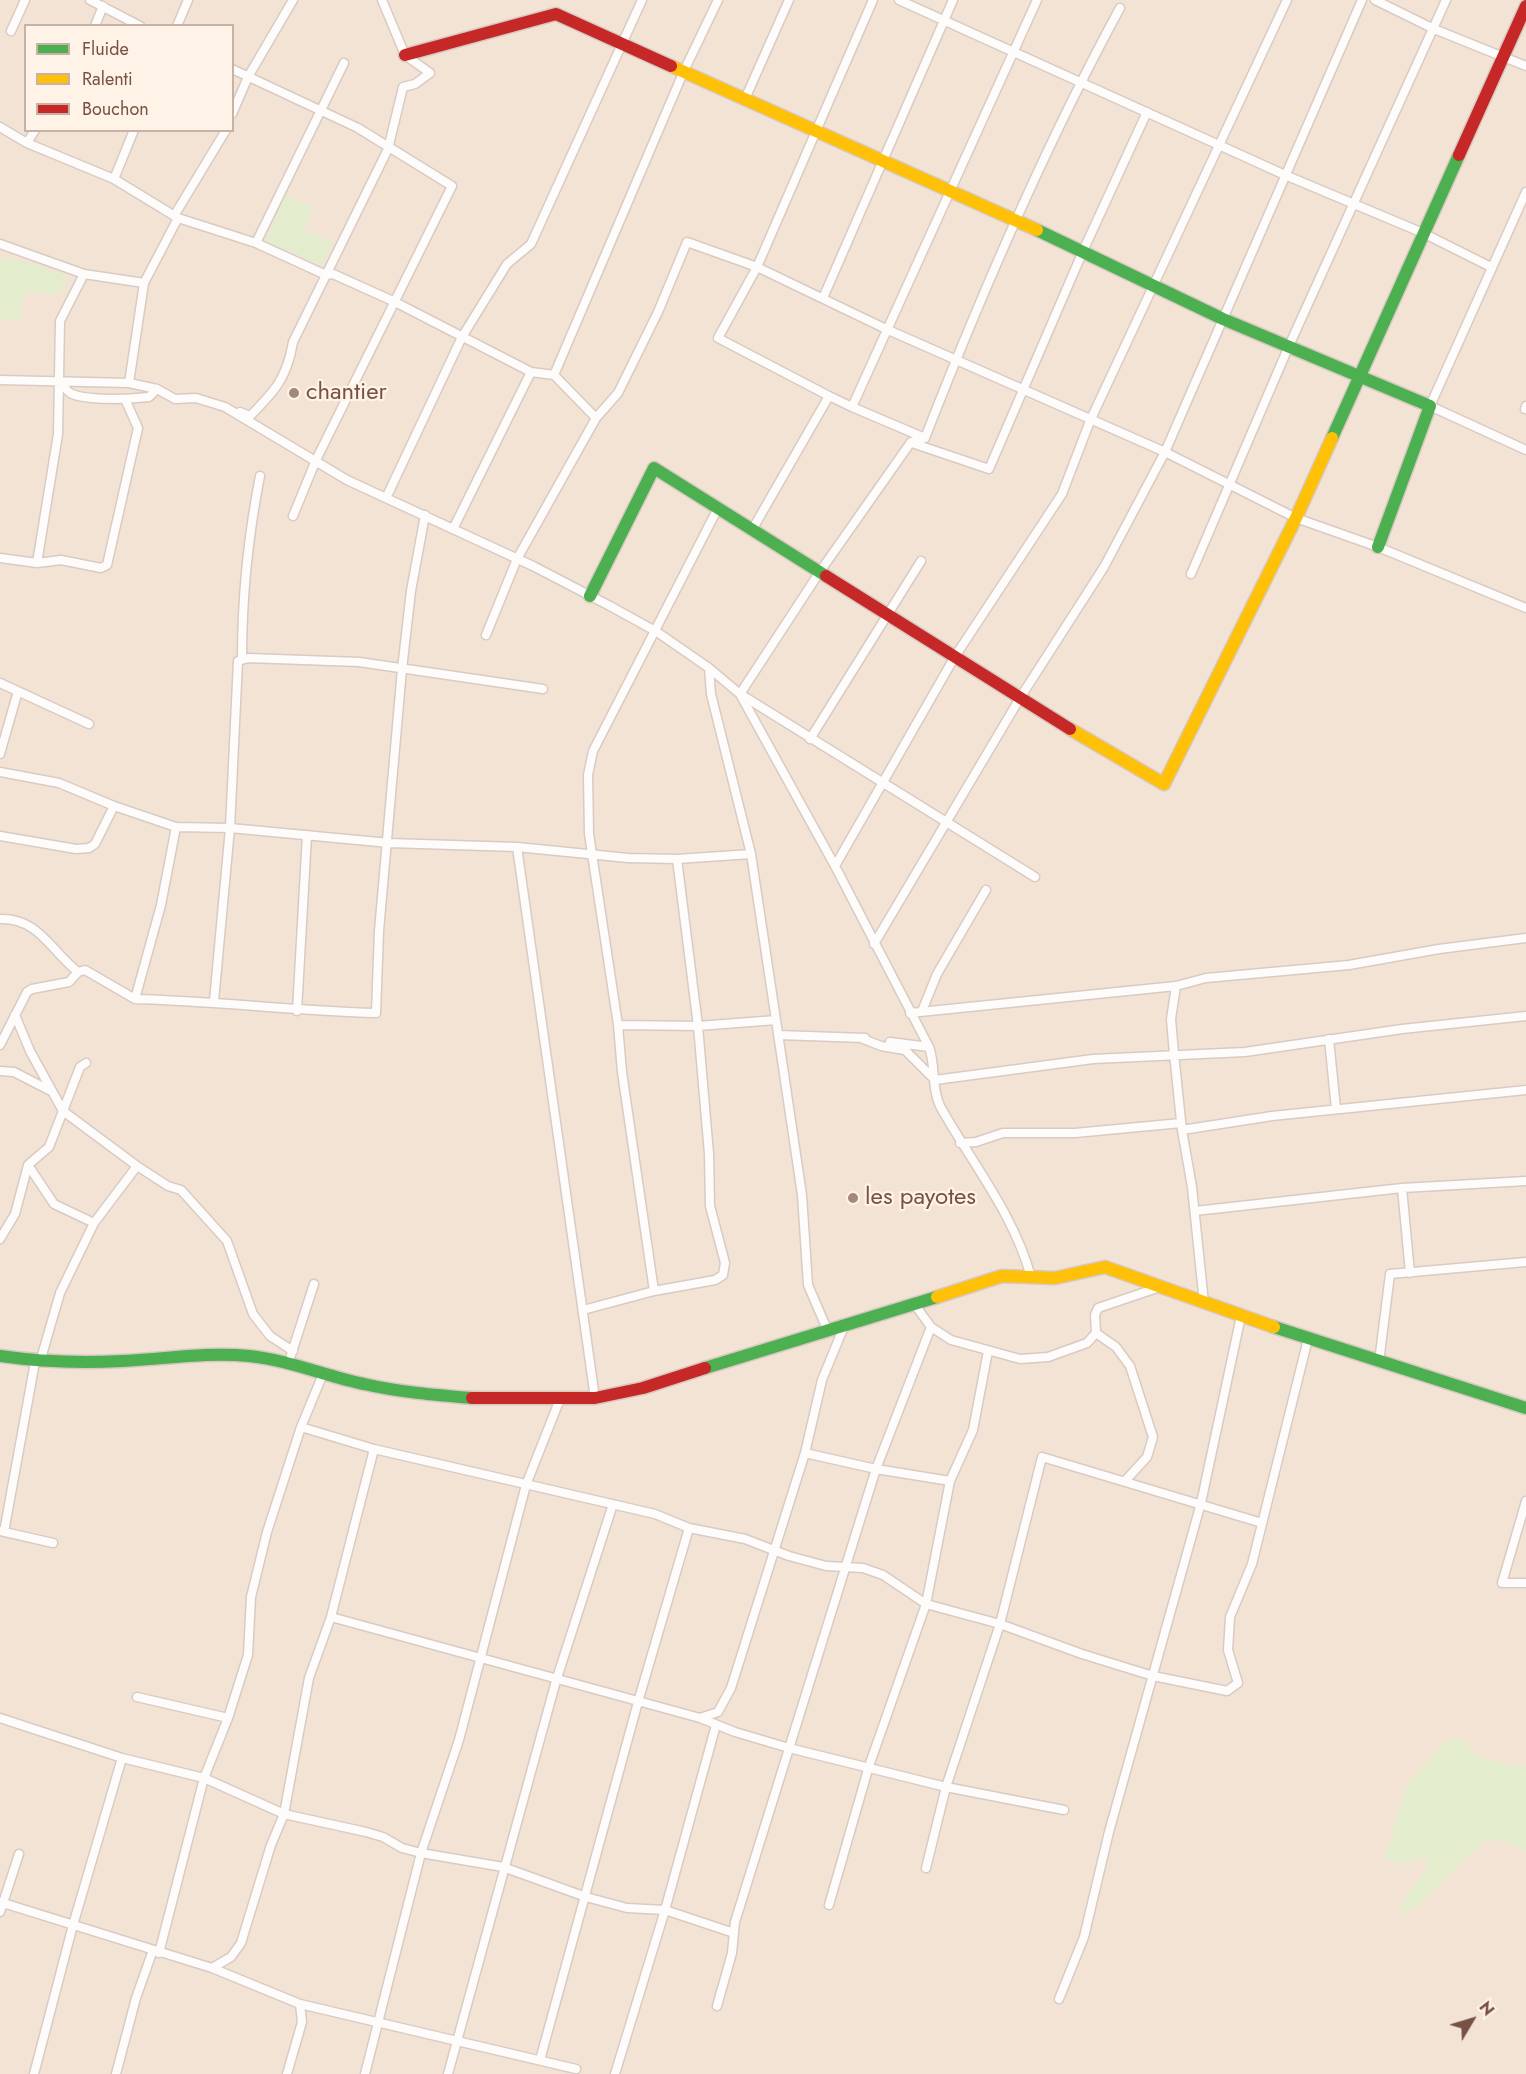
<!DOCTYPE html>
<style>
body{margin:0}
#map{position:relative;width:1526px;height:2074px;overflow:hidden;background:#f6eee5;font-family:Jost,sans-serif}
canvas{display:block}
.legend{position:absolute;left:24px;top:24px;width:210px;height:108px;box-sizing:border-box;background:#fff2e6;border:2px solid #c8b2a5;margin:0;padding:8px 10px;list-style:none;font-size:18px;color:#765144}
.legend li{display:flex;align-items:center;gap:12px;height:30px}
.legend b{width:30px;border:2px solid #c8b2a5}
.north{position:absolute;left:1442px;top:1990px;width:60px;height:60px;-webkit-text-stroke:4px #fff2e6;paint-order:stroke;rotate:52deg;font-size:16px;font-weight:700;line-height:24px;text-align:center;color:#765144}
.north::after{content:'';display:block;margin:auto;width:21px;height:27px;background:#765144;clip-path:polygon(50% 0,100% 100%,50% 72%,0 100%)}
</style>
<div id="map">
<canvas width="1526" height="2074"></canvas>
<ul class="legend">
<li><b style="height:8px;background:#4caf50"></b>Fluide</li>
<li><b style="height:8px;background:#ffc107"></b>Ralenti</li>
<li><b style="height:8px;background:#c62828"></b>Bouchon</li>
</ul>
<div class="north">N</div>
</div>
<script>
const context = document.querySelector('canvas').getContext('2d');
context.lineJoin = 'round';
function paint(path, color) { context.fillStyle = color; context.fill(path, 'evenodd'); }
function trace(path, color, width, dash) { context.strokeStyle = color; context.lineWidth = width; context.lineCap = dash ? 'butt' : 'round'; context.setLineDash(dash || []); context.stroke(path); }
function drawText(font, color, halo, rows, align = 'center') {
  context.font = font + ' Jost,sans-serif'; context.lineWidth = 4.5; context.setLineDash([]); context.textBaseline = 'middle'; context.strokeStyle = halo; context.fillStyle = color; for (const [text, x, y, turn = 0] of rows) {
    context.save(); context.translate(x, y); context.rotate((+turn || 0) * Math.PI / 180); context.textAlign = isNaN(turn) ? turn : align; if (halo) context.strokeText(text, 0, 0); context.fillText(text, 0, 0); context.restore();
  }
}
const residential = new Path2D(`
 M0,0H1526V2074H0ZM26,26H232V130H26Z`);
const green = new Path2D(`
 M285,195L313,207L304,230L333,242L323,266L265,241Z
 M0,258L30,263L67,276L60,294L29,291L19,307L23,320L0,319Z
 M1462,1738C1477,1763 1499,1762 1526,1766V1850L1499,1840L1483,1842L1414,1909L1399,1913C1406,1892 1424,1880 1429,1857L1399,1864L1384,1859L1407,1785L1446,1741Z`);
const street = new Path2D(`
 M90,0L140,26
 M899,0L1285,175L1423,233L1491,267
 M1375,0L1434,29L1526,66
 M95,26L103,6
 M177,26L188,0
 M11,31L25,0
 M232,69L358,128L452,186L316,460L293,516
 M745,99L789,0
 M232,114L248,77L293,0
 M0,127L27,143L114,179L178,218L256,243L326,275L333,274L393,301L531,372
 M27,143L35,130
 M114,179L134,130
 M1526,192L1430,406L1526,450
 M174,216L226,130
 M256,243L344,63
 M0,244L84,274L144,283L178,218
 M823,298L953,0
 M554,375L683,73L718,0
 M0,380L129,383L157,389L175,399L196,398L225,407L347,480L533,566L610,606L657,632L709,668L711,694L751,854L776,1020
 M59,380C63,385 67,392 72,394C90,401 129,399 149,397L157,389
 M129,383L144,283
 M829,396L718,338L757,267L873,0
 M852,407L925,438
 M1525,409L1526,406
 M240,412L250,416C275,391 287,378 293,342L388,149L403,87L415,84L430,73L405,55L382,0
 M912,443L989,469L1083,251L1147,112
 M387,496L462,337L507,264L531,244L642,0
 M453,529L531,372L554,375L596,418
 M752,530L829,396L852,407L1037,0
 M0,558L37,563L61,560L101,568L107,565L138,428L125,399
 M37,563L58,434L60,321L84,274
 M1191,574L1288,348L1446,0
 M486,635L517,559L596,418L618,393L658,312L687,242L757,267L886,329L1165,452L1296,518L1378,547L1526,608
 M242,658C242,596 248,537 260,476
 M709,668L740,694L835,866L929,1047C936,1066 931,1087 940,1106C971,1162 1014,1214 1031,1277
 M0,683L89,724
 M810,739L921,561
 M0,754L18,691
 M0,772L59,783L114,806L176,827L230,828L389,843L517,847L628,858L677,859L751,854
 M0,836L76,849L89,848L95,844L114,806
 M517,847L595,1398
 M835,866L954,658L1062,494L1090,421L1287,0
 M1035,877L740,694L819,573L911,442L925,438C982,292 1045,146 1120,8
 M0,919C39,918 50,950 78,972L85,970L135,999L161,905L176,827
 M874,944L1020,698L1104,567L1165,452L1362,0
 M1176,986L1171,1019L1174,1054L1182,1130L1192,1187L1204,1303
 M135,999C216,1001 295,1011 376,1013L379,931L402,669L411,591L425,515
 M214,1001L230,828L238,661L248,658L359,662L543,689
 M297,1011L307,835
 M922,1011L937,974L986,890
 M910,1013L1176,986L1206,978L1349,965L1439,949L1526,938
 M15,1015L30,1051L63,1111L137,1166L94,1223L60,1293L40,1362
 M618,1025L589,834L588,775L593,751L718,508
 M778,1035L865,1038
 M861,1038L881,1046L905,1050L935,1080L1093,1059L1245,1052L1402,1029L1526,1016
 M1329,1039L1336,1109
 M890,1042L929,1047
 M0,1045L27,992L32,989L69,982L78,972
 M0,1071L14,1072L49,1090
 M1182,1130L1272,1116L1526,1090
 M960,1143L976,1142L1003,1133H1075L1181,1123
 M28,1165L54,1204L94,1223
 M137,1166L168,1186L181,1190L227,1241L253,1314L270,1336L293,1351
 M1402,1188L1410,1273
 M1195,1211L1402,1188L1526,1181
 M0,1239L15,1214L28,1165L49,1147L80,1067L86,1063
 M654,1291L622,1072L618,1025L698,1026L677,859
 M915,1305L931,1327L951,1340L1020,1359L1048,1357L1087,1343L1096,1333L1095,1315L1098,1308L1160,1287
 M583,1310L654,1291L715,1280L723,1275L725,1263L710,1206L709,1154L698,1026L776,1020L802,1195L808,1285L827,1329
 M1096,1333L1116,1347L1130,1366L1153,1437L1147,1457L1125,1481
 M291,1355L314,1284
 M1379,1362L1390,1274L1526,1262
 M301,1427L374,1449L655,1514L689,1528L745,1539L789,1556L826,1566L863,1568L883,1575L926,1604L1000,1624L1082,1654L1153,1676L1227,1691L1238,1683L1228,1650L1230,1617L1252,1564L1308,1339
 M805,1453L876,1469L950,1481
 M1526,1501L1502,1583H1526
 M0,1531L53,1543
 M4,1532L35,1362
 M331,1617L700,1718L735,1732L789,1748L946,1787L1064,1810
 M137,1697L228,1718
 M0,1718L122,1758L204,1778L284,1814L366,1832L383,1837L402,1848L421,1853L503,1867L586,1897L627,1908L665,1910L734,1933
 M700,1718L718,1712L731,1688L805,1453L822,1380L845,1324
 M926,1868L946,1787L1000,1624L1042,1457L1262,1523
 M0,1902L212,1968L300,2004L576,2069
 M829,1905L869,1766L926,1604L950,1481L973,1430L988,1351
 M0,1912L19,1854
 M159,1953L204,1778L228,1718L248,1655L251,1597L267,1532L301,1427L323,1374
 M212,1968L231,1957L241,1943L271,1845L284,1814L309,1678L331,1617L374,1449
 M1059,1999L1084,1937L1109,1832L1201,1503L1241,1316
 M717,2006L732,1953L735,1922L876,1469L931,1327
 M540,2060L638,1702L689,1528
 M34,2074L73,1925L122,1758
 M116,2074L136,1998L153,1950
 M287,2074L302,2022L300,2004
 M365,2074L421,1853L459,1740L526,1485L560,1399
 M448,2074L556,1681L613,1504
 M615,2074L665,1910L716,1725`);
const fast = new Path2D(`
 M1037,230L1223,319L1430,406L1378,547
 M1332,438L1459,155
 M590,596L654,468L826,576
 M1274,1327L1526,1408
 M0,1356C41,1362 81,1363 122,1361C165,1359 207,1352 249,1356C289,1360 325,1376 364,1384C399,1392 435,1395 472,1398
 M705,1368L937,1297`);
const slow = new Path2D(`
 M671,66L1037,230
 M1070,729L1164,784L1296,518L1332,438
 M937,1297L1002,1276L1055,1278L1105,1267L1274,1327`);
const jam = new Path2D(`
 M405,55L556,14L671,66
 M1459,155L1526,6
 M826,576L1070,729
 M472,1398H595L643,1388L705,1368`);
const markers = [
 [294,393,6,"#a3887c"],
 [853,1198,6,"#a3887c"]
];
const poiNames = [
 ["chantier",306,393],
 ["les payotes",865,1198]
];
paint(residential, '#f3e3d4');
paint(green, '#e3edce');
trace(street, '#d8cbc3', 11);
trace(fast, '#d7c9c1', 15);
trace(slow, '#d7c9c1', 15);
trace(jam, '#d7c9c1', 15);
trace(street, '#fefcfb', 8);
trace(fast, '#4caf50', 12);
trace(slow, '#ffc107', 12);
trace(jam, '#c62828', 12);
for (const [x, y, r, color] of markers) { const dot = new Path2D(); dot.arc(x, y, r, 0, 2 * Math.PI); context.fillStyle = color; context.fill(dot); trace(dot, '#fff2e6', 2); }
drawText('24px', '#765144', '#fff2e6', poiNames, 'left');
</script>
